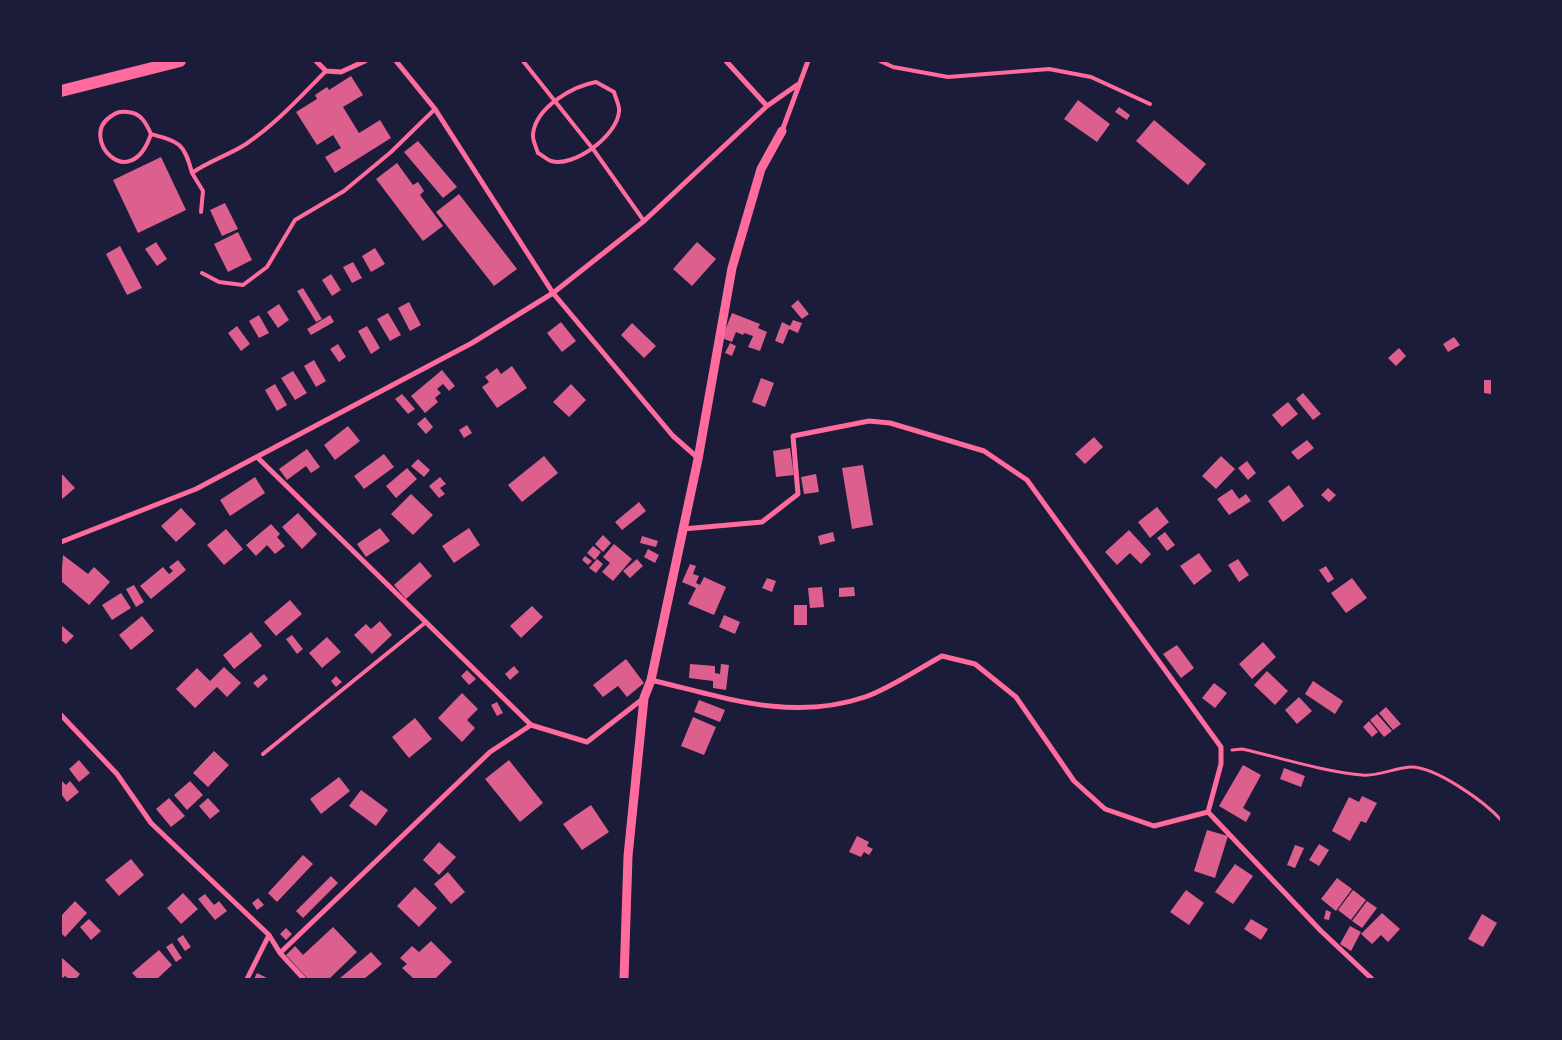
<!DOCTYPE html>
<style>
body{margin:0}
#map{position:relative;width:1562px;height:1040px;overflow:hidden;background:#1b1b3a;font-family:"DM Sans",sans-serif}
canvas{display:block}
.frame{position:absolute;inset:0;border:62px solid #1b1b3a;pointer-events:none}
</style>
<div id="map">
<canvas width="1562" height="1040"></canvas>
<div class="frame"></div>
</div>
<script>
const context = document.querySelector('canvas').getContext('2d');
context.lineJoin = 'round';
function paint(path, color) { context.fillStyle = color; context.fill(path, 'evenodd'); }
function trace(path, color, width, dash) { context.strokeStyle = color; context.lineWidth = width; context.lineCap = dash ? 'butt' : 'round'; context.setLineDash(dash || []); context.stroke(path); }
const building = new Path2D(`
 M351,76L363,95L343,107L359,133L380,120L391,138L335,173L325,157L341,148L333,135L317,145L296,112L317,99L315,95L327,87L329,90Z
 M1078,100L1110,124L1097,142L1064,119Z
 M1119,107L1130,115L1127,120L1115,112Z
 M1154,120L1206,164L1188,185L1136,141Z
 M418,141L457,187L443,198L404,152Z
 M161,157L186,210L138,233L113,180Z
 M397,163L413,185L418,182L424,191L420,195L443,226L423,241L376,179Z
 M459,194L517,269L494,286L436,212Z
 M225,203L238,229L222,236L210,210Z
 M238,232L252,260L228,272L214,244Z
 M156,242L167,259L157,266L145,249Z
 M697,242L716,259L692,286L673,269Z
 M120,246L142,288L127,295L106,254Z
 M375,248L385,264L371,272L362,256Z
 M353,262L362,278L352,283L343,267Z
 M331,274L341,290L332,296L322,280Z
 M303,288L322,319L316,322L297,291Z
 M798,300L809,314L802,319L791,306Z
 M409,302L421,325L410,331L398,308Z
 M279,304L289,320L278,328L267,312Z
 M388,313L401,335L390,341L377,319Z
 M732,313L760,324L758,328L767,332L760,351L748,347L753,336L744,333L743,335L736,332L732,342L722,338Z
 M259,315L269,333L259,338L249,321Z
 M330,315L334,322L311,335L307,329Z
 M793,320L802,323L798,333L789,329L783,344L775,341L782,322L790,326Z
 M561,322L576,341L562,352L547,333Z
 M632,323L656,346L644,358L621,335Z
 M237,326L250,344L241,351L228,333Z
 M367,326L380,348L371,354L358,331Z
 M1454,337L1460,345L1448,352L1443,344Z
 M730,343L736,346L732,356L725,353Z
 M338,344L346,357L339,362L330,349Z
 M1399,348L1406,356L1396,366L1388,358Z
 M314,360L326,381L316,387L304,366Z
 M512,366L527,388L497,408L482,387L489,382L485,377L497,368L501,374Z
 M442,370L455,386L449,391L443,384L437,389L441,393L435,398L438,402L425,413L411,396Z
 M293,371L307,393L295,400L281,378Z
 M761,378L774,383L765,407L752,402Z
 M1484,380H1491V394L1484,393Z
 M275,384L287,405L277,411L265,390Z
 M571,384L586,400L569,417L553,402Z
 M1303,393L1321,414L1313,420L1296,399Z
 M402,394L415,409L408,414L395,399Z
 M1288,402L1298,414L1282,427L1272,415Z
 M425,417L433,427L426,434L417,424Z
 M467,425L472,433L464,438L459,430Z
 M348,426L360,441L335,460L324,445Z
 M1094,437L1103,447L1085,464L1075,454Z
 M1307,440L1314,448L1298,460L1291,452Z
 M790,448L794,475L776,477L773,451Z
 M307,449L320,467L311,473L306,466L287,480L279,469Z
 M384,454L394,467L364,489L354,476Z
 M544,456L558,473L522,502L508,485Z
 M1221,456L1235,469L1216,489L1202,476Z
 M418,459L430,470L424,477L411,466Z
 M1247,461L1256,473L1248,480L1238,468Z
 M863,465L873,525L852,529L842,468Z
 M407,468L417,479L396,498L386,486Z
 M61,473L75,488L61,500Z
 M816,474L819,492L804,494L801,477Z
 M255,477L265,493L230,516L220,500Z
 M440,477L446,484L440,488L445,494L439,498L429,486Z
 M1289,485L1304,506L1283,522L1268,501Z
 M1328,488L1336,495L1329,502L1321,495Z
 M1232,489L1239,499L1246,494L1251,501L1229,515L1217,499Z
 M411,494L433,515L413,535L391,514Z
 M639,502L646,511L622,530L615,522Z
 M1157,507L1169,522L1150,538L1138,522Z
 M181,508L196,524L176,542L161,526Z
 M298,513L317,534L302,549L282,527Z
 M271,524L280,534L277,537L285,546L275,554L267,545L256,556L246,545Z
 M380,528L390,541L366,557L357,544Z
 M469,528L480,545L454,563L442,546Z
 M226,529L243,549L224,565L207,545Z
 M1129,530L1151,554L1141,564L1130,553L1117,565L1105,552Z
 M833,532L835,541L820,545L818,536Z
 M1165,532L1175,545L1167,551L1157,538Z
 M603,535L611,543L603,552L595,544Z
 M642,536L658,541L656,547L640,543Z
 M614,544L632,559L613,581L602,572L610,563L603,557Z
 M593,546L601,552L595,560L587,553Z
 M648,549L659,555L655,563L644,557Z
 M1199,553L1212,571L1194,585L1180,566Z
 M63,555L88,574L94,567L110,582L89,605L61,581Z
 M585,556L592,561L588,565L582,560Z
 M597,559L603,564L596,573L589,568Z
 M637,559L643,566L630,578L623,571Z
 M1238,559L1249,575L1239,582L1228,565Z
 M178,560L186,570L151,599L140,586L163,567L169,574L173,571L169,567Z
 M420,562L432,576L406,599L394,585Z
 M690,564L696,566L693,574L699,576L696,583L700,585L704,577L726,587L714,615L688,604L696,588L682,582Z
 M1326,566L1334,579L1328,583L1319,570Z
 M767,578L776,581L772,592L762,588Z
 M1352,578L1367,598L1346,613L1331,593Z
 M134,585L144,602L136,607L126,589Z
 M822,587L824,607L810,608L808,588Z
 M854,587L855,596L839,597V588Z
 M121,593L131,608L112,620L102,605Z
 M290,600L302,614L276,636L264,622Z
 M794,605H807V625H794Z
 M532,606L543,617L521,638L510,626Z
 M724,615L740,622L735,634L719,627Z
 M142,616L154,631L131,650L119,635Z
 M380,621L392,635L372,654L354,635L366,624L371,629Z
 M61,625L74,636L66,644L61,640Z
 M251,632L262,646L234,669L223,655Z
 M292,635L303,649L297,654L286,639Z
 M327,637L341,652L322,668L309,653Z
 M1263,642L1276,657L1252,679L1239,664Z
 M1177,645L1194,668L1181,678L1163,654Z
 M626,659L644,683L627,697L618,686L603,697L593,685Z
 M690,664L715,666V673L720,674L721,664L729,665L726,690L713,688V681L689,678Z
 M514,666L519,672L510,680L505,674Z
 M224,667L241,683L227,697L217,687L195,708L176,689L197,668L210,681Z
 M467,670L476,679L469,685L461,676Z
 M1267,671L1288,691L1275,705L1254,685Z
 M264,674L268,679L258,688L253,683Z
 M336,676L342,682L336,687L331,681Z
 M1313,681L1343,701L1335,714L1305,694Z
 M1214,683L1227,693L1215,708L1202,698Z
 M462,693L478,709L467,720L475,728L462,742L438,718Z
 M1299,697L1312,711L1297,724L1285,710Z
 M699,700L725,710L720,722L694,712Z
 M497,702L503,713L497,716L491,705Z
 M1386,707L1401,724L1393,730L1379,713Z
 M1377,714L1392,731L1384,737L1370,720Z
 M693,717L716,727L704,755L681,746Z
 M415,718L432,739L409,758L392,737Z
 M1369,721L1378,732L1372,737L1363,727Z
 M214,751L229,765L208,787L193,773Z
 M79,760L90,773L79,782L69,769Z
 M509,760L543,803L520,822L485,779Z
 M1243,765L1261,775L1243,808L1251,813L1246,822L1219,806Z
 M1284,768L1305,776L1301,787L1280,779Z
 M339,777L350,791L321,814L310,799Z
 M61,780L66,785L70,781L79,792L67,802L61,794Z
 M190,781L203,795L187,810L174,795Z
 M361,790L388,810L376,826L349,806Z
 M1362,796L1377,803L1366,823L1361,821L1350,841L1332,831L1349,797L1359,802Z
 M169,798L185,816L171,827L156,809Z
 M208,798L220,811L210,819L199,806Z
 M591,805L609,832L582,850L563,824Z
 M1207,830L1228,836L1215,878L1194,871Z
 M857,836L869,842L867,846L873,849L869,855L864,852L861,857L849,852Z
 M439,842L456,857L439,875L423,860Z
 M1319,844L1329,850L1319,866L1309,860Z
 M1295,845L1304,848L1295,868L1287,865Z
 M303,855L313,864L277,902L268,893Z
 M131,859L144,875L119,896L105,880Z
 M1235,864L1253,876L1233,904L1215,892Z
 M448,872L465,892L451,904L434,884Z
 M331,876L338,883L303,918L296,911Z
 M1337,878L1352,889L1336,911L1321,899Z
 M415,887L437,908L419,927L397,906Z
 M1186,890L1204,903L1189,925L1170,912Z
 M1353,890L1366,900L1351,920L1338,910Z
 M183,893L198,909L181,924L167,908Z
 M205,894L214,905L219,901L227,911L215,920L198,899Z
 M258,898L264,905L257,910L252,903Z
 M75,901L87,913L65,937L61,933V916Z
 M1367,901L1377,908L1362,928L1352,921Z
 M1326,910L1331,912L1329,920L1324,919Z
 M1382,913L1400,929L1388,942L1381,935L1372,944L1361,934Z
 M1482,914L1497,923L1483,947L1468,939Z
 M89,919L101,931L91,940L80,927Z
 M1251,919L1268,929L1261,940L1244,929Z
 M1350,926L1361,932L1351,951L1340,944Z
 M333,927L357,952L329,979H308L286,955L295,946L303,955Z
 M286,928L292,934L286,940L280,934Z
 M183,935L191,947L185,951L177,939Z
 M431,941L452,962L435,979H414L402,968L407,964L400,958L412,946L419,952Z
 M172,943L182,958L176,962L166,947Z
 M159,950L172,965L157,979H138L132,973Z
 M371,952L382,964L364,979H339Z
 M61,957L80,974L76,979H69L65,976L61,979Z
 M257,973L269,979H254Z`);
const path = new Path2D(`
 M1232,750L1242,749C1282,758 1321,771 1362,775C1377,777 1394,768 1410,767C1435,766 1485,802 1501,820`);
const service = new Path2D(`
 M523,61L593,149L644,221
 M880,61L893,67L948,77L1049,69L1091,77L1150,104
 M596,82L614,92C615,97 620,106 619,111C618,135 574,168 551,161C547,160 542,155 538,153C536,147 532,139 533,134C536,107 573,86 596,82Z
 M151,134C130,196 79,138 110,117C117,112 120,111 128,112C141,113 146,123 151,134C180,142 184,143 192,173
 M201,212L203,191L192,173C209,161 229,155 246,144C278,122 299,98 326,71
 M202,273L219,282L243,285L267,267L295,220L344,191L391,152L435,109
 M263,754L426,622`);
const minor = new Path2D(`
 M316,61L326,71L341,72L365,61
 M396,61L435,109L553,293L673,436L698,458
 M726,61L767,106
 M782,131L808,61
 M257,457L531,725L587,742L644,698
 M683,529L762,522L798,494L793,436L869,421L890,423L984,451L1027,480L1221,747V764L1208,812
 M61,542L196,489L472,343L553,293L644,221L767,106L797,85
 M651,680C723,697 791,722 865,697C887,690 920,668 942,656L975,664L1016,697L1074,781L1105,809L1154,826L1208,812L1321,931L1372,979
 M61,715L117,774L151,823L269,935L280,953L304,979
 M280,953L490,752L531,725
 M247,979L269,935`);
const tertiary = new Path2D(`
 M624,979L628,856L644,698L651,680L698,459L732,268L761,169L782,131`);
const primary = new Path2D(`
 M61,91L180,61`);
paint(building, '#dd5f8e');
trace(path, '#ff6b9d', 3);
trace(service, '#ff6b9d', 4);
trace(minor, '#ff6b9d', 5);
trace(tertiary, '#ff6b9d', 9);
trace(primary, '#ff6b9d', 12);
</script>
